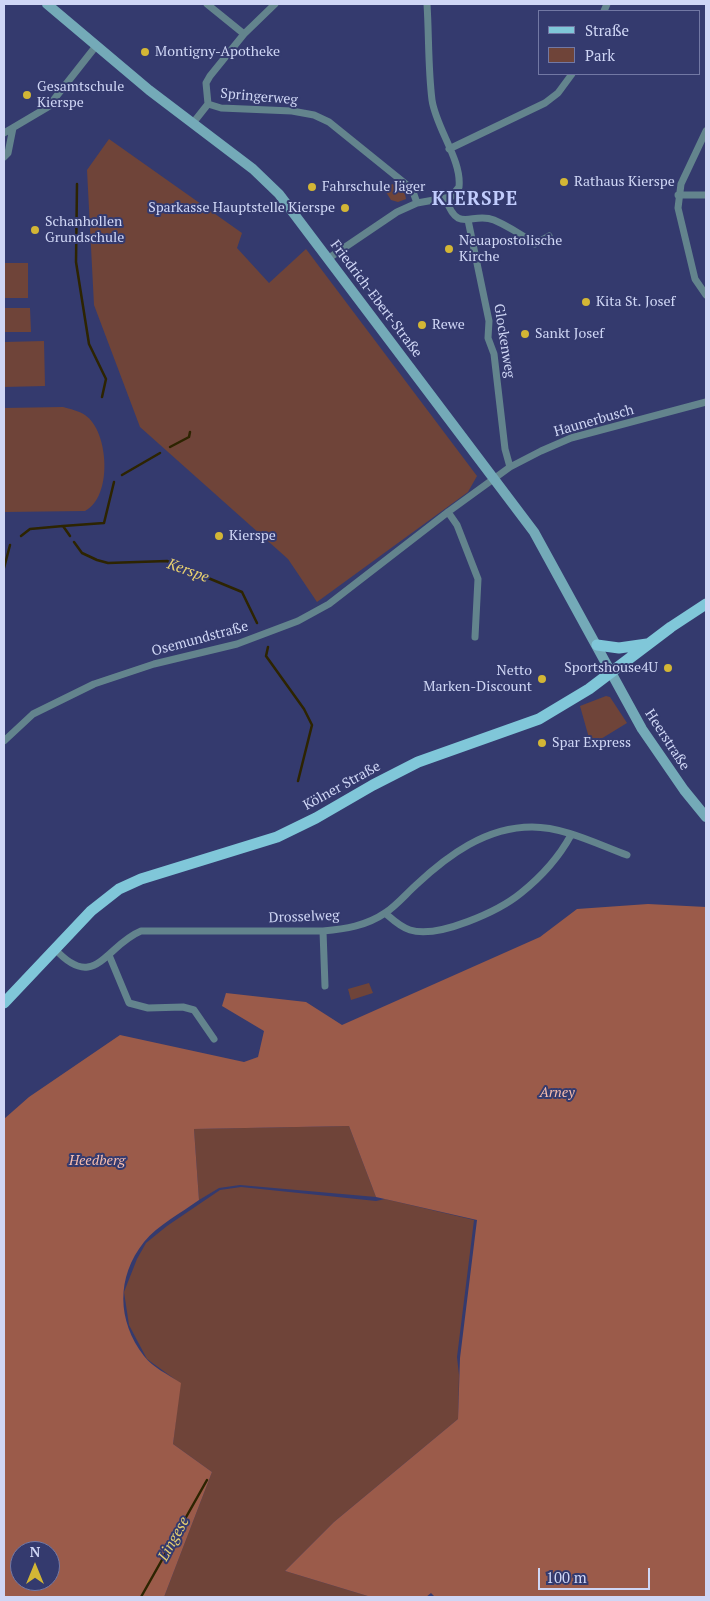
<!DOCTYPE html>
<meta charset="utf-8">
<style>
body{margin:0}
#map{position:relative;width:710px;height:1601px;overflow:hidden;background:#343a6e;font-family:"PT Serif",serif}
canvas{display:block}
.frame{position:absolute;inset:0;border:5px solid #cfd6f5;pointer-events:none}
.legend{position:absolute;left:538px;top:10px;width:162px;height:65px;box-sizing:border-box;background:#343a6e;border:1px solid #7278a4;margin:0;padding:6px 9px;list-style:none;font-size:15px;color:#cfd6f5}
.legend li{display:flex;align-items:center;gap:10px;height:25px}
.legend b{width:25px;border:1px solid #7278a4}
.north{position:absolute;left:10px;top:1541px;width:50px;height:50px;box-sizing:border-box;background:#343a6e;border:1px solid #7278a4;border-radius:50%;rotate:0deg;font-size:14px;font-weight:700;line-height:20px;text-align:center;color:#cfd6f5}
.north::after{content:'';display:block;margin:auto;width:18px;height:22px;background:#d3b635;clip-path:polygon(50% 0,100% 100%,50% 72%,0 100%)}
.scale{position:absolute;left:538px;top:1568px;width:112px;height:22px;box-sizing:border-box;border:2px solid #cfd6f5;border-top:0;padding-left:6px;font-size:15px;line-height:18px;white-space:nowrap;color:#cfd6f5;-webkit-text-stroke:4px #343a6e;paint-order:stroke}
</style>
<div id="map">
<canvas width="710" height="1601"></canvas>
<div class="frame"></div>
<ul class="legend">
<li><b style="height:6px;background:#80c7d9"></b>Straße</li>
<li><b style="height:14px;background:#6f4439"></b>Park</li>
</ul>
<div class="north">N</div>
<div class="scale">100 m</div>
</div>
<script>
const context = document.querySelector('canvas').getContext('2d');
context.lineJoin = 'round';
function paint(path, color) { context.fillStyle = color; context.fill(path, 'evenodd'); }
function trace(path, color, width, dash) { context.strokeStyle = color; context.lineWidth = width; context.lineCap = dash ? 'butt' : 'round'; context.setLineDash(dash || []); context.stroke(path); }
function drawText(font, color, halo, rows, align = 'center') {
  context.font = font + ' "PT Serif",serif'; context.lineWidth = 4; context.setLineDash([]); context.textBaseline = 'middle'; context.strokeStyle = halo; context.fillStyle = color; for (const [text, x, y, turn = 0] of rows) {
    context.save(); context.translate(x, y); context.rotate((+turn || 0) * Math.PI / 180); context.textAlign = isNaN(turn) ? turn : align; if (halo) context.strokeText(text, 0, 0); context.fillText(text, 0, 0); context.restore();
  }
}
const green = new Path2D(`
 M109,139L242,233L237,248L269,283L306,249L477,476L468,492L317,602L288,559L140,427L94,305L87,170Z
 M392,184L404,189L406,199L398,202L391,200L386,192Z
 M4,263H28V298H4Z
 M4,308H30L31,332H4Z
 M44,341L45,386L4,387V342Z
 M63,407C70,409 79,411 85,415C109,431 113,497 85,511L4,512V408Z
 M606,696L610,697L627,723L591,745L580,706Z
 M369,983L373,993L351,1000L348,989Z
 M349,1126L376,1197L240,1185L219,1188L199,1200L194,1129Z
 M241,1187L376,1201L385,1199L474,1220L457,1357L459,1375L458,1419L334,1522L285,1571L371,1597H164L212,1472L173,1444L180,1383L147,1359L129,1325L124,1292L137,1259L146,1243L167,1226L220,1190Z`);
const forest = new Path2D(`
 M648,904L706,907V1597H435L431,1593L426,1597H371L285,1571L334,1522L458,1419L460,1358L477,1220L376,1197L349,1126L194,1129L199,1200C181,1213 158,1225 144,1242C116,1277 117,1321 144,1356C152,1367 169,1375 181,1383L173,1444L212,1472L164,1597H4V1119L29,1097L120,1035L244,1062L258,1057L264,1031L222,1006L226,993L306,1002L342,1025L540,937L577,909ZM20,1551H50V1581H20Z`);
const stream = new Path2D(`
 M77,184L76,262L89,344L106,379L102,397
 M170,447L189,437L190,432
 M122,475L160,453
 M63,526L104,523L114,482
 M21,536L30,529L63,526L70,536
 M74,542L82,553L97,560L108,563L167,561L242,592L257,623
 M4,568L10,545
 M268,647L266,656L304,709L312,725L298,781
 M141,1597L207,1480`);
const minor = new Path2D(`
 M207,4L244,34
 M604,11L607,4
 M208,104L206,83L210,76L244,34L275,4
 M193,123L208,104L221,108L292,111L314,115L329,122L412,189L417,203
 M706,131L681,184L678,208L695,279L706,295
 M4,133L48,107L96,46
 M449,149L545,103L558,93L572,74
 M4,157L8,153L13,128
 M678,195H706
 M446,199C458,235 472,211 494,220C508,226 522,235 535,244L549,236
 M468,220L489,321L488,338L494,354L505,449L510,467
 M329,258L397,212L417,203L451,197L459,187C462,160 436,128 432,100C428,68 429,35 427,4
 M448,512L457,525L478,579L475,637
 M4,741L33,714L94,684L154,664L237,644L298,621L329,604L448,512L510,467L541,451L571,438L706,402
 M385,913C392,919 400,927 410,930C438,939 499,911 521,893C541,877 559,857 571,835
 M323,931L325,986
 M55,949C95,993 106,945 141,931H323C345,929 366,926 385,913C396,906 406,894 416,885C448,855 486,827 532,827C564,827 597,844 627,855
 M109,955L129,1003L148,1008L183,1007L194,1010L214,1039`);
const secondary = new Path2D(`
 M47,4L149,90L253,169L279,194L534,532L642,729L684,790L706,817`);
const primary = new Path2D(`
 M597,645L619,648L647,644
 M4,1003L91,911L119,889L141,879L277,837L316,818L373,785L418,762L539,719L589,689L671,627L706,604`);
const markers = [
 [145,52,5,"#d3b635"],
 [27,95,5,"#d3b635"],
 [564,182,5,"#d3b635"],
 [312,187,5,"#d3b635"],
 [345,208,5,"#d3b635"],
 [35,230,5,"#d3b635"],
 [449,249,5,"#d3b635"],
 [586,302,5,"#d3b635"],
 [422,325,5,"#d3b635"],
 [525,334,5,"#d3b635"],
 [219,536,5,"#d3b635"],
 [668,668,5,"#d3b635"],
 [542,679,5,"#d3b635"],
 [542,743,5,"#d3b635"]
];
const poiNames = [
 ["Montigny-Apotheke",155,52],
 ["Gesamtschule",37,87],
 ["Kierspe",37,103],
 ["Rathaus Kierspe",574,182],
 ["Fahrschule Jäger",322,187],
 ["Sparkasse Hauptstelle Kierspe",335,208,"right"],
 ["Schanhollen",45,222],
 ["Grundschule",45,238],
 ["Neuapostolische",459,241],
 ["Kirche",459,257],
 ["Kita St. Josef",596,302],
 ["Rewe",432,325],
 ["Sankt Josef",535,334],
 ["Kierspe",229,536],
 ["Sportshouse4U",658,668,"right"],
 ["Netto",532,671,"right"],
 ["Marken-Discount",532,687,"right"],
 ["Spar Express",552,743]
];
const streetNames = [
 ["Springerweg",259,97,5],
 ["Friedrich-Ebert-Straße",376,299,53],
 ["Glockenweg",504,341,81],
 ["Haunerbusch",594,421,-16],
 ["Osemundstraße",200,639,-15],
 ["Heerstraße",667,740,57],
 ["Kölner Straße",342,786,-29],
 ["Drosselweg",304,917,-2]
];
const parkNames = [
 ["Arney",557,1093],
 ["Heedberg",97,1161]
];
const waterNames = [
 ["Kerspe",188,571,20],
 ["Lingese",174,1539,-61]
];
const districtNames = [
 ["KIERSPE",475,200]
];
paint(green, '#6f4439');
paint(forest, '#9b5b4a');
trace(stream, '#2d2401', 2.5);
trace(minor, '#63848d', 7);
trace(secondary, '#74aab8', 10);
trace(primary, '#80c7d9', 11);
for (const [x, y, r, color] of markers) { const dot = new Path2D(); dot.arc(x, y, r, 0, 2 * Math.PI); context.fillStyle = color; context.fill(dot); trace(dot, '#343a6e', 2); }
drawText('14px', '#cfd6f5', '#343a6e', poiNames, 'left');
drawText('14px', '#cfd6f5', '#343a6e', streetNames);
drawText('italic 14px', '#f8beae', '#343a6e', parkNames);
drawText('italic 15px', '#e7cf70', '#343a6e', waterNames);
context.letterSpacing = '1px';
drawText('bold 19px', '#c1ccfd', '#343a6e', districtNames);
context.letterSpacing = '0px';
</script>
